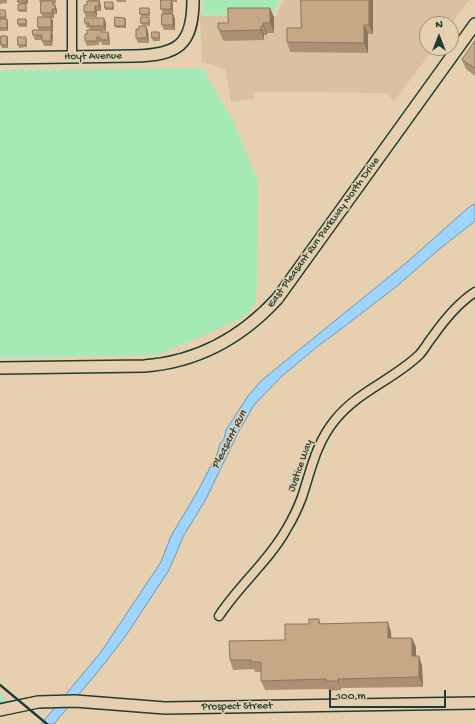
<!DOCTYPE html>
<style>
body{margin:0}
#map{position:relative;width:475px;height:724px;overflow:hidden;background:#e6d0b0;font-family:"Gochi Hand",sans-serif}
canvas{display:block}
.north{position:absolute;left:419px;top:16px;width:40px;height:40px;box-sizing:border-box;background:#e6d0b0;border:1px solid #96957e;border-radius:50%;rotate:0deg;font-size:11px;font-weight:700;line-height:16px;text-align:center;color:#1f3d34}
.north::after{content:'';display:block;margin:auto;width:14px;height:18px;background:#1f3d34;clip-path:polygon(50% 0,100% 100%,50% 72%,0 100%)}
.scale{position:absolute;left:329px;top:690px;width:117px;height:18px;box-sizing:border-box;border:2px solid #1f3d34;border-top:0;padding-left:5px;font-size:12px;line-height:14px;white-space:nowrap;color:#1f3d34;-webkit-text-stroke:3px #e6d0b0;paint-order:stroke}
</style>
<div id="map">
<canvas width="475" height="724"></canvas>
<div class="north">N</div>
<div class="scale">100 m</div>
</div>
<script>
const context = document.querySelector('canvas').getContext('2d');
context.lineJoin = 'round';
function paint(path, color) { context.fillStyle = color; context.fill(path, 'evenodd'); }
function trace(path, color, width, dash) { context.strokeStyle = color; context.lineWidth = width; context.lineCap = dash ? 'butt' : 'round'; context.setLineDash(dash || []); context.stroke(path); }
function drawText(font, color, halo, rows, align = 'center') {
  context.font = font + ' "Gochi Hand",sans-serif'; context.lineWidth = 3; context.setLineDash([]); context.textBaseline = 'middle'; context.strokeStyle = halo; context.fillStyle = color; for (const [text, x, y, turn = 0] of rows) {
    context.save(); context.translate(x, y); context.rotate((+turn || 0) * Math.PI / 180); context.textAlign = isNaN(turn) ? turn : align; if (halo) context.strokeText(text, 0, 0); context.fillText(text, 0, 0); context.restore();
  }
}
const built = new Path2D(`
 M284,0H469L451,25L427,24V48H434L394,101L386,93L280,92H255L254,99L231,102L225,69L202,62L200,14L202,16H276Z`);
const green = new Path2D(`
 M203,0H280L272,15H202Z
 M202,68L232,118L258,181L257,289L255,303L245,316L205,335L157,355L0,358V70Z
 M0,693L11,703L0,705Z`);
const water = new Path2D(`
 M475,204V221L437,251L397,286L345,326L318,346L282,376L254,405L239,431L206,499L184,535L169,570L127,634L105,663L54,724H41L101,652L161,562L171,536L199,489L217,454L220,444L224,439L226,430L248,396L262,380L406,263L468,208Z`);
const street = new Path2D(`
 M72,0V57
 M219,616C239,585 268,562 286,530C292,520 298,508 302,497C311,470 316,443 335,420C358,391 393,380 419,355C424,350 428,342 433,336C445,319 458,303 475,292`);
const secondary = new Path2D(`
 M0,58L134,56C178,55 193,45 193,0
 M0,368L144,366C198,362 241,338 277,299L475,24
 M0,710L38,702L75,701L165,708L475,703`);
const rail = new Path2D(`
 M0,685L47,724`);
const wall = new Path2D(`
 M0,0H7V3L0,4Z
 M18,0H28V4H19Z
 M39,0H56V4H54V5H55L57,10V14H54V18H51L53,21V32H52L53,35L52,46H44L42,40H35L33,35L38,30V27L43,17L41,13V3H40Z
 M88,0H100L101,11H97V17H86L84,12L89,1Z
 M116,0H126V2H117Z
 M160,0H177V2H172L173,5V14L175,19V30H164L162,25L163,14L161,9V2Z
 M373,0V34H368V53L290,52L287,42L301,28Z
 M114,5V10H105V8Z
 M27,7V12H19L18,10Z
 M0,10L6,12V19H7L8,22V31H0Z
 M150,11V16H141L140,14Z
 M274,17V33H267V35H264V40L224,41L222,38L218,28L228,23Z
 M26,19L27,21V27H19L18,24Z
 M126,20V28H116L115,26Z
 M150,20V26L142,25L141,23Z
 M85,23H106V31H101V32H108L109,36L110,45H102L101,42H99V45L87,46L85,41L87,34L90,30L89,28H87Z
 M146,26L148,31L149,43H138L136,38L139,29Z
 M159,32L160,34V41H153L152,38Z
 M7,36L8,39V48H2L1,45Z
 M27,39V47L19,48L18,45Z
 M475,41V76L466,69L462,60Z
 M319,619L320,623L391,632V638H412L416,647V656H419L422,666L423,687L341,688V690L329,691L328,689L265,690L261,681V672H255L254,669L233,670L230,660L285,640L309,624Z`);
const shadedWall = new Path2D(`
 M171,0L173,5V14L171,9Z
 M369,0H373V34L369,25Z
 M99,1L101,6V11L99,6Z
 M55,5L57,10V14L55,9Z
 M95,6L97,11V17L95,12Z
 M270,8L274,17V33L270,23Z
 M52,9L54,14V18L52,13Z
 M173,14L175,19V30L173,25Z
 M51,17L53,21V32L51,27Z
 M104,18L106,23V31L104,26Z
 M125,18L126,20V28L125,26Z
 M7,19L8,22V31L7,28Z
 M263,23L267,33V35L263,26Z
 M364,25L368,34V53L364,43Z
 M146,26L148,31L149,43L147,38Z
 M261,26L264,35V40L261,30Z
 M51,30L53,35L52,46L51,41Z
 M108,32L109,36L110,45L108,40Z
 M7,36L8,39V48L7,45Z
 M388,622L391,632L392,647L388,638Z
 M412,638L416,647V666L412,656Z
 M419,656L422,666L423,687L419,677Z
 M338,679L341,688V690L338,681Z`);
const building = new Path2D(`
 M18,0H27V2H18Z
 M161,0H171V9H161Z
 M301,0H369V25H364V43L287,42V28H301Z
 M41,1H53V5H55V9H52V13H41Z
 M87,1H99V6H95V12H84V5H87Z
 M105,2H113V8H105Z
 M26,4V10H18V5Z
 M140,8H149V14H140Z
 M228,8H270V23H263V26H261V30L221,31L218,28V23H228Z
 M0,10H5L6,17H0Z
 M162,14H173V25H162Z
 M38,17H51V27H38Z
 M115,17L125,18V26H115Z
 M141,17H149V23H141Z
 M85,18H104V26H89V23H85Z
 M0,19H7V28H0Z
 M18,19H26V24H18Z
 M139,26H146L147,38H136V29H139Z
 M33,30H51V41H42V35H33Z
 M87,30H101V32H108V40H101L100,37H97V41H85V34H87Z
 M152,32H159V38H152Z
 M1,36H7V45H1Z
 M18,37H26V45H18Z
 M475,41V68L462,60Z
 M309,619H319V624L388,622V638H412V656H419V677L338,679V681H326V679L261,681V662H251V660H230L229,641L285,640V624H309Z`);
const streetNames = [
 ["Hoyt Avenue",93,57,-1],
 ["East Pleasant Run Parkway North Drive",324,233,-54],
 ["Justice Way",301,466,-70],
 ["Prospect Street",237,707,-1]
];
const waterNames = [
 ["Pleasant Run",230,440,-63]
];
paint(built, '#d9c1a1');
paint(green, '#a5eab6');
paint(water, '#9ed4fd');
trace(water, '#6b98ad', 1);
trace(street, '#1f3d34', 11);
trace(secondary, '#1f3d34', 14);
trace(street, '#e6d0b0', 8);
trace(secondary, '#e6d0b0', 11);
trace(rail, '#1f3d34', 2.5);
paint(wall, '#ab9073');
paint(shadedWall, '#8b765e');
paint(building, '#c7a886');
trace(building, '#8b765e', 1);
drawText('11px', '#1f3d34', '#e6d0b0', streetNames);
drawText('italic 12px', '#25453e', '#e6d0b0', waterNames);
</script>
